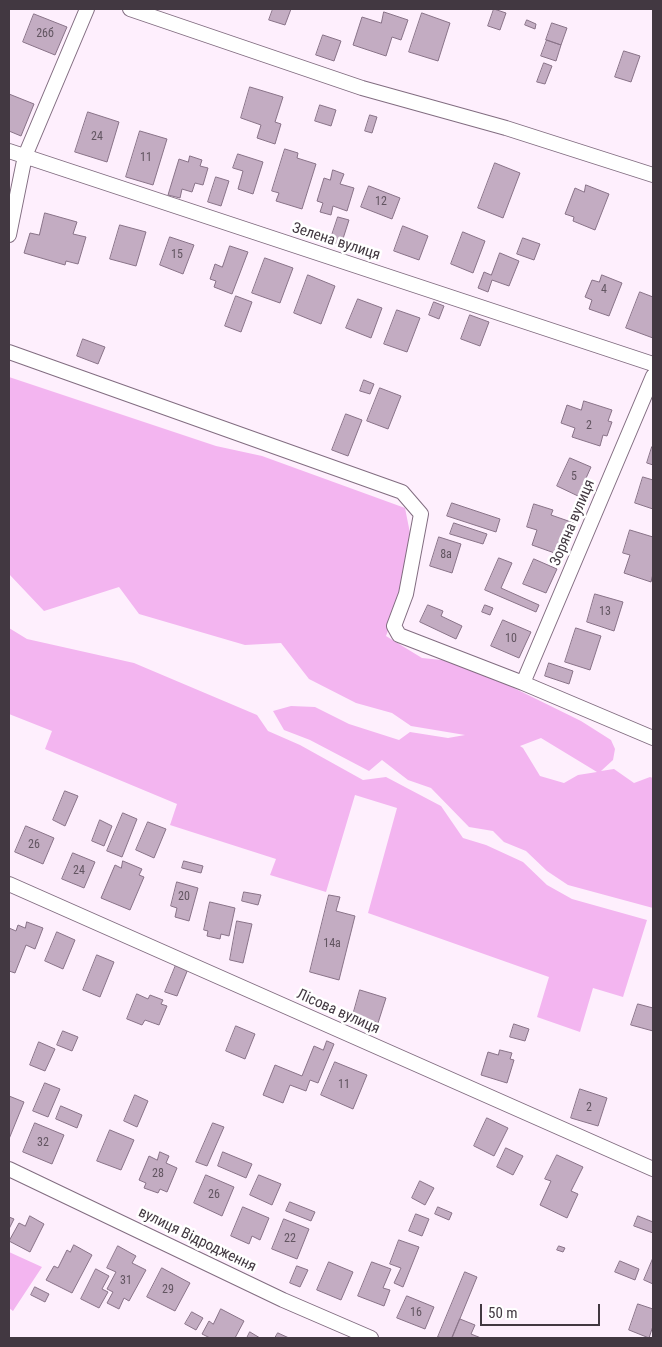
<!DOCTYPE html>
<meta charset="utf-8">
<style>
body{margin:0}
#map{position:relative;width:662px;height:1347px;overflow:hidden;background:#feeffd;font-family:"Roboto Condensed",sans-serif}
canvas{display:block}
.frame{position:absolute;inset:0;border:10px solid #423841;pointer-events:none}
.scale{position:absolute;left:480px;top:1304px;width:120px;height:22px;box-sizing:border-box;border:2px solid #423841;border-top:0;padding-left:6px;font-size:15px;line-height:18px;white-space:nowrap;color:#423841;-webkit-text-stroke:4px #fff;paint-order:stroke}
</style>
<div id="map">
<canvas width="662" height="1347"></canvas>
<div class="frame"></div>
<div class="scale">50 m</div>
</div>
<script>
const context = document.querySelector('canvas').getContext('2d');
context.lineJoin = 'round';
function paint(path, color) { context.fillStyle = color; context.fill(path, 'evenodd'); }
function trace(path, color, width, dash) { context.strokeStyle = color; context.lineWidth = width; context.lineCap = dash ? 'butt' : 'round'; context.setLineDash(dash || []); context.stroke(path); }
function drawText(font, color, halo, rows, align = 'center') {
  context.font = font + ' "Roboto Condensed",sans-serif'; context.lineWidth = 5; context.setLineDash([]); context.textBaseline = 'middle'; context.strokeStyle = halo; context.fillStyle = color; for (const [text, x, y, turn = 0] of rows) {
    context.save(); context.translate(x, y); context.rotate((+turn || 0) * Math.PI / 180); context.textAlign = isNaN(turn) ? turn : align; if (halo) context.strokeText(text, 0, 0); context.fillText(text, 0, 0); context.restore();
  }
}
const green = new Path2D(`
 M9,377L216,446L262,456L405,508L411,538L408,578L386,636L422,658L461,662L581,721L611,740L615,749L613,760L601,771L614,769L634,783L650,777L653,778V908L568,885L547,871L526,851L504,842L493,831L469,827L431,788L408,780L382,760L369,771L310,740L284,730L273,711L291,706L315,707L349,724L399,740L410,732L448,738L465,735L411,726L392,713L356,703L309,679L281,643L245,645L139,614L119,587L44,611L9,574ZM541,738L597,772L578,775L564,783L540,776L523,748L520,746Z
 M9,628L27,639L134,663L257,715L268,731L300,745L363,780L386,777L441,806L463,838L486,845L523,862L547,885L572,899L647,920L623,997L593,988L580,1032L537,1017L549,977L368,913L397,808L355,795L326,892L270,875L276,859L170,825L177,804L45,749L52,731L9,714Z
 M9,1252L42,1267L13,1311L9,1308Z`);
const building = new Path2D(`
 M273,9H291L285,25L269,20Z
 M494,9L506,13L500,30L488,26Z
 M384,12L408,20L401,40L392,37L386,56L353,45L362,17L381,23Z
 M422,13L450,23L438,61L409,52Z
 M34,14L67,27L55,55L23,42Z
 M527,20L536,24L535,29L525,25Z
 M552,23L567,28L561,45L546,40Z
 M323,35L341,41L334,61L316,55Z
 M547,40L561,45L556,61L541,56Z
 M624,51L640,56L631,82L615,77Z
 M544,63L552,66L545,84L537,82Z
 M250,87L283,97L275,122L281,124L275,144L257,138L261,125L241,118Z
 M9,94L34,104L21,136L9,131Z
 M320,105L336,110L331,126L315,121Z
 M88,112L119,122L107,162L75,152Z
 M370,115L377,117L372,133L365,131Z
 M140,131L167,139L153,185L126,177Z
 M285,149L298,153L297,158L316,164L302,209L276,201L279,193L272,191Z
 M238,154L263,162L253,194L238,189L243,171L233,168Z
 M190,156L202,160L200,166L208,168L203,185L195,183L192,192L182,189L180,198L168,195L179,159L188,162Z
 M495,163L520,173L503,218L478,208Z
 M333,170L344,174L340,184L354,188L347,211L333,206L331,215L320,212L323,203L317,201L324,178L330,180Z
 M216,177L229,181L221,206L208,202Z
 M586,185L609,194L595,230L573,221L574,217L565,214L575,188L584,192Z
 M369,186L400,198L392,219L361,207Z
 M45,213L77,222L73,234L86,237L78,264L66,261L65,265L24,253L30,233L39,235Z
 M338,217L349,220L341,245L330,241Z
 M120,225L146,232L136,266L110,259Z
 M403,226L428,236L419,260L394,251Z
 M463,232L485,241L473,273L451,264Z
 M170,237L194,245L183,274L160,265Z
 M523,238L540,244L534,260L517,254Z
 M230,246L248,252L232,294L214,287L216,281L210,279L215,264L222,267Z
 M500,253L519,261L509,286L492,280L488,292L478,288L484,272L491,275Z
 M265,258L293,268L280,303L252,293Z
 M308,275L335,286L321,324L294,313Z
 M602,275L622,283L609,316L589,309L592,300L585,297L592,280L599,282Z
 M640,292L653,297V338L626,328Z
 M236,296L252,302L241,332L225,326Z
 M358,299L382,308L371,338L346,328Z
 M434,302L444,306L439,319L429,315Z
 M397,310L420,318L407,352L384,344Z
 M470,315L489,322L480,346L461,339Z
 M83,339L105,347L98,364L77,356Z
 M364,380L374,384L370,394L360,391Z
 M380,388L401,396L388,429L367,421Z
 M584,401L612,410L608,421L612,422L607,436L603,435L600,446L572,437L575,428L561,423L567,405L581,410Z
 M346,414L362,420L348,456L332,450Z
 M652,447L653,448V465L647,463Z
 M570,458L591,467L578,496L557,486Z
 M643,477L653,480V509L635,503Z
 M452,503L500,519L496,532L447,516Z
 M534,504L553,510L551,515L574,523L563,556L532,545L537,530L527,527Z
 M454,523L487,534L483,544L450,534Z
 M630,530L653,537V574L651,582L624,573L630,555L623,553Z
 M439,537L461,544L452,573L430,566Z
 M499,558L512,563L501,588L539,605L536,612L485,590Z
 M534,559L557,569L546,593L523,584Z
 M595,594L623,602L614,631L587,622Z
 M428,605L443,611L441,616L462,626L456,639L420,622Z
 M485,605L493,608L490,615L482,612Z
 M503,620L531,632L519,658L491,646Z
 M576,628L601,636L590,670L565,662Z
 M549,663L573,671L569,684L545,676Z
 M65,791L78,796L65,826L53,820Z
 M123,813L137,819L122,857L107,851Z
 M100,820L112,826L104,846L92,841Z
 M148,822L166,829L154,858L136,850Z
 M26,826L54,838L43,864L15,852Z
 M73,853L95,862L84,888L62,879Z
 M123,861L142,869L139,875L144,877L130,910L101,898L115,865L121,868Z
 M184,861L203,866L201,873L182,868Z
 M177,882L198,888L189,921L175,917L177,908L171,906Z
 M244,892L261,895L258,905L242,901Z
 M329,895L340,897L336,911L355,916L339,980L310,972Z
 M210,902L235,908L229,936L221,934L220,939L207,936L208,931L204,930Z
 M237,921L252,924L243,963L230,960Z
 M27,922L43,928L35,949L26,945L15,973L9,971V928L16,931L18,925L25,928Z
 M57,932L75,940L63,969L45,961Z
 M97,955L114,962L100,997L83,990Z
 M176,965L188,969L177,996L165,992Z
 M360,990L386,998L378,1023L353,1015Z
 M137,994L148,999L150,995L163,1000L161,1004L167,1006L159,1025L145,1020L142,1025L127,1019Z
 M638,1004L653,1008V1031L631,1025Z
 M514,1024L529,1029L525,1041L510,1037Z
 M236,1026L255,1034L245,1059L226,1051Z
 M63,1031L78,1037L72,1051L57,1045Z
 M327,1041L334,1044L318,1083L310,1080L306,1091L290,1085L283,1103L263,1095L275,1065L302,1076L314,1046L323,1050Z
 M39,1042L55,1049L45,1071L30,1065Z
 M500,1050L512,1053L510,1059L514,1060L507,1083L481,1075L488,1052L498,1055Z
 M335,1062L367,1075L353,1109L321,1095Z
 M45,1083L60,1089L48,1117L33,1111Z
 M580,1089L607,1098L598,1126L571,1118Z
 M135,1095L148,1101L137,1127L124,1121Z
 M9,1096L24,1102L9,1139Z
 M61,1106L82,1115L77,1128L56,1119Z
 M487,1118L508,1128L494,1156L474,1146Z
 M35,1123L64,1135L52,1164L23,1152Z
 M213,1123L224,1127L207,1166L196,1162Z
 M110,1130L134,1140L121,1170L97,1161Z
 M506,1148L523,1156L513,1175L497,1167Z
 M160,1152L169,1156L166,1163L177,1168L167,1192L160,1189L158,1193L144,1188L146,1183L139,1180L149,1156L157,1160Z
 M223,1152L252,1164L246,1178L218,1166Z
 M557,1155L583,1167L571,1191L578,1194L567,1218L540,1205L551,1181L545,1179Z
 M206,1175L234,1187L222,1216L194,1203Z
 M259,1175L281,1184L272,1205L250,1195Z
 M420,1181L434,1188L425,1205L412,1198Z
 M290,1202L315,1212L311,1221L286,1211Z
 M243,1207L269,1218L260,1240L252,1236L249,1244L231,1236Z
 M438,1207L452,1213L449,1220L435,1214Z
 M416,1214L429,1219L422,1236L409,1231Z
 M30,1216L44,1224L30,1252L9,1241L19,1223L25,1226Z
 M638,1216L653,1222V1233L634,1226Z
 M9,1217L14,1219L9,1229Z
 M284,1219L309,1229L297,1259L272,1249Z
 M399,1240L419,1247L403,1287L394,1283L401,1268L390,1264Z
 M74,1245L92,1255L72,1293L46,1280L54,1266L58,1268L67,1250L70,1252Z
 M118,1246L136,1256L132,1263L146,1270L129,1301L124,1298L119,1309L107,1303L113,1292L107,1289L116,1272L107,1268Z
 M559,1246L565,1248L563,1252L557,1250Z
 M653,1258V1284L644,1280Z
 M620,1261L639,1269L635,1280L615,1272Z
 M329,1262L353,1272L341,1300L317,1290Z
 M372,1262L391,1269L383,1288L390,1290L384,1306L358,1296Z
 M297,1266L308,1270L300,1287L290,1283Z
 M162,1268L190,1283L175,1311L147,1297Z
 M96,1269L109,1276L102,1289L108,1292L99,1308L81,1299Z
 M465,1272L477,1277L452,1338H442L438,1337Z
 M35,1287L49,1294L45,1302L31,1295Z
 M407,1296L434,1307L425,1329L397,1318Z
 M638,1304L653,1309V1326L649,1338L629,1330Z
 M221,1309L244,1321L235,1338H210L202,1334L209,1321L213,1324Z
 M192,1312L203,1318L196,1330L185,1324Z
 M460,1319L475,1325L471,1334L481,1338H452Z
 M250,1332L260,1338H247Z
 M278,1333L289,1338H275Z`);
const street = new Path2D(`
 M130,9L362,88L506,128L653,175
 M9,151L653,364
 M9,235L25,156L87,9
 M9,352L402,492L421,514L406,594L394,626L399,635L523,683L653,738
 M523,683L653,376
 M9,884L653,1169
 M9,1169L283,1300L371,1338`);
const numberNames = [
 ["26б",45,34],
 ["24",97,137],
 ["11",146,158],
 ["12",381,202],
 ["15",177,255],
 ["4",604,290],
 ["2",589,426],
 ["5",574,477],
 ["8а",446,555],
 ["13",605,612],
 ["10",511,639],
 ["26",34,845],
 ["24",79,871],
 ["20",184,897],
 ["14а",332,944],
 ["11",344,1085],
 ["2",589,1108],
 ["32",43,1143],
 ["28",158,1174],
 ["26",214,1195],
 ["22",290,1239],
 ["31",126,1281],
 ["29",168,1290],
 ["16",416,1313]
];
const streetNames = [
 ["Зелена вулиця",336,242,18],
 ["Зоряна вулиця",573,523,-67],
 ["Лісова вулиця",338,1012,24],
 ["вулиця Відродження",197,1240,26]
];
paint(green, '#f3b5f0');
paint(building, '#c3acc2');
trace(building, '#897388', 1);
trace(street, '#826d81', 16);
trace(street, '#fff', 14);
drawText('12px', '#625561', null, numberNames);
drawText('15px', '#423841', '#fff', streetNames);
</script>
